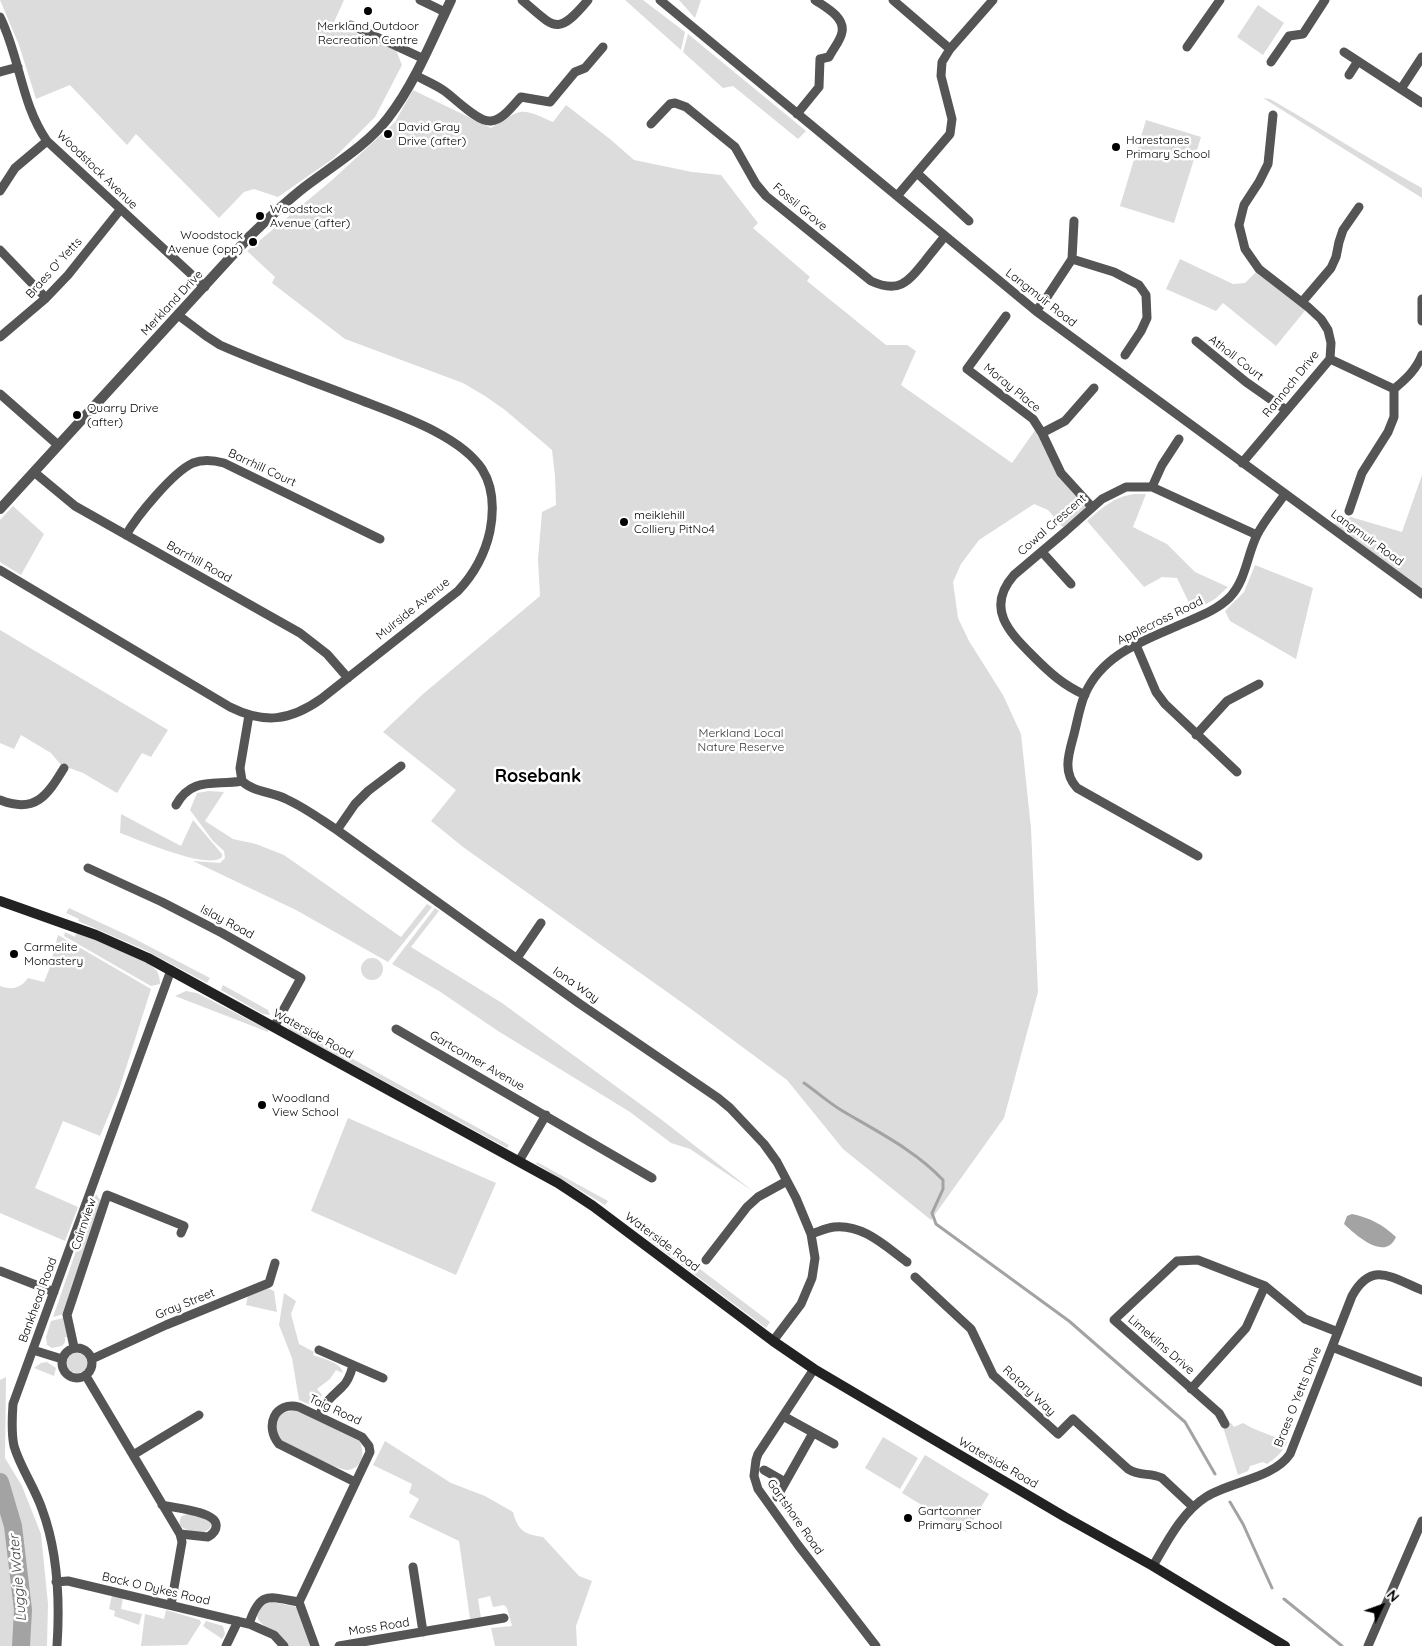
<!DOCTYPE html>
<style>
body{margin:0}
#map{position:relative;width:1422px;height:1646px;overflow:hidden;background:#fff;font-family:Quicksand,sans-serif}
canvas{display:block}
.north{position:absolute;left:1357px;top:1581px;width:50px;height:50px;-webkit-text-stroke:4px #fff;paint-order:stroke;rotate:48deg;font-size:14px;font-weight:700;line-height:20px;text-align:center;color:#000}
.north::after{content:'';display:block;margin:auto;width:18px;height:22px;background:#000;clip-path:polygon(50% 0,100% 100%,50% 72%,0 100%)}
</style>
<div id="map">
<canvas width="1422" height="1646"></canvas>
<div class="north">N</div>
</div>
<script>
const context = document.querySelector('canvas').getContext('2d');
context.lineJoin = 'round';
function paint(path, color) { context.fillStyle = color; context.fill(path, 'evenodd'); }
function trace(path, color, width, dash) { context.strokeStyle = color; context.lineWidth = width; context.lineCap = dash ? 'butt' : 'round'; context.setLineDash(dash || []); context.stroke(path); }
function drawText(font, color, halo, rows, align = 'center') {
  context.font = font + ' Quicksand,sans-serif'; context.lineWidth = 5; context.setLineDash([]); context.textBaseline = 'middle'; context.strokeStyle = halo; context.fillStyle = color; for (const [text, x, y, turn = 0] of rows) {
    context.save(); context.translate(x, y); context.rotate((+turn || 0) * Math.PI / 180); context.textAlign = isNaN(turn) ? turn : align; if (halo) context.strokeText(text, 0, 0); context.fillText(text, 0, 0); context.restore();
  }
}
const green = new Path2D(`
 M0,0H344L334,22L374,42L396,50L402,65L375,117L334,158L278,197L254,189L244,192L219,218L136,134L127,145L70,85L36,99L19,45Z
 M625,0H643L685,32L681,50Z
 M679,0H701L695,18Z
 M1258,5L1284,23L1263,55L1237,37Z
 M688,34L806,131L798,139L733,86L723,88L683,52Z
 M413,90L491,128C523,108 519,107 553,122L566,105L610,139L634,160L692,172L721,175L758,223L753,228L810,277L807,281L886,345H907L916,351L901,385L1012,463L1038,426L1061,473L1092,507L1066,531L1048,510L1034,504L979,540L961,564L953,582L958,618L969,641L1003,695L1021,734L1031,828L1038,992L1004,1118L931,1220L843,1149L787,1080L691,1009L463,847L431,821L456,790L383,732L423,694L540,596L538,559L542,512L556,505L555,476L552,450L505,410L485,396L463,383L345,339L272,283L275,277L247,251L331,181L395,122Z
 M1263,98L1270,99C1321,128 1370,160 1422,188V198Z
 M1146,120L1201,137L1174,223L1120,206Z
 M1180,259L1233,284L1245,283L1259,269L1308,307L1276,346L1223,303L1216,311L1166,289Z
 M1422,475V594L1329,526L1351,517L1402,532Z
 M1135,494H1146L1133,527L1167,544L1195,572L1228,587L1215,599L1193,611L1177,578L1162,577L1144,587L1087,521C1102,508 1115,496 1135,494Z
 M13,506L44,534L21,575L0,562V520Z
 M1255,565L1313,588L1296,659L1230,621L1225,611L1244,592Z
 M0,630L168,730L151,757L142,753L117,793L83,773L61,765L51,753L21,735L14,749L0,743Z
 M209,791L224,792L205,821L233,839L256,844L284,855L401,937L427,904L432,907L388,962L296,910L193,861L220,863L225,858L224,851L213,841L190,810L197,793Z
 M121,814L181,846L193,820L222,854V857C209,871 137,839 120,833Z
 M69,908L131,937L210,978L207,983L145,950L78,921L79,919L66,913Z
 M435,908L439,911L411,947L502,1003L662,1120L754,1192L690,1149L671,1143L630,1112L498,1031L439,991L392,964Z
 M65,932L75,937L76,933C92,939 145,958 155,969C159,973 160,979 160,984L151,986L64,936Z
 M58,935L151,989L118,1093L100,1136L63,1121L35,1188L78,1207L65,1241L0,1213V986C12,990 20,989 28,978L44,982L49,970Z
 M361 969a11 11 0 1 1 22 0a11 11 0 1 1-22 0Z
 M223,985L268,1010L270,1015L263,1014L221,990Z
 M186,991L197,993L268,1030V1032L175,996Z
 M286,1025H291L509,1145L507,1148L290,1030Z
 M348,1118L496,1183L456,1275L311,1211Z
 M537,1162L608,1201L605,1205L536,1164Z
 M96,1194L101,1201L64,1314L53,1317Z
 M651,1232L770,1322L766,1328L655,1245L644,1235Z
 M267,1288L274,1291L277,1312L246,1305L248,1296Z
 M284,1293L296,1301L291,1314L299,1344L314,1352L313,1355C323,1359 341,1362 343,1373L336,1370L330,1379L317,1389L322,1395L317,1401L314,1400L311,1405L299,1400L292,1358L279,1325Z
 M63,1318L67,1337H65V1342L62,1346L52,1348L47,1345L46,1337L51,1321Z
 M66 1362a11 11 0 1 1 22 0a11 11 0 1 1-22 0Z
 M47,1362L56,1368L54,1376L34,1368L41,1363Z
 M6,1377L5,1458L22,1486L41,1534L48,1604L47,1646H0V1380Z
 M296,1410L359,1440C365,1451 364,1468 348,1470C341,1471 286,1446 281,1441C274,1432 274,1421 282,1413Z
 M1231,1423L1234,1427L1243,1423L1252,1428L1287,1442C1283,1452 1276,1458 1267,1464L1263,1462L1250,1466L1248,1471L1238,1475L1223,1427Z
 M883,1437L918,1458L900,1489L865,1468Z
 M385,1441L451,1483L485,1496L513,1512C518,1531 524,1534 543,1537L579,1576L592,1581L576,1626L577,1646H495L491,1628L512,1626L507,1608L504,1605L493,1607L490,1596L478,1599L481,1618L470,1619L459,1541L409,1517L419,1499L409,1493L412,1484L373,1465Z
 M925,1455L989,1494L966,1532L902,1493Z
 M188,1514L206,1518L211,1523C211,1539 183,1531 180,1525C179,1521 180,1519 182,1516Z
 M112,1595L123,1598L121,1609L142,1614L139,1625L114,1616L115,1611L109,1609Z
 M273,1602L296,1607L310,1646H288C284,1641 280,1635 275,1631C270,1628 265,1627 261,1623C251,1612 263,1603 273,1602Z
 M166,1610L200,1620L201,1623L187,1645L141,1646L145,1614L164,1619Z
 M206,1621L223,1626L225,1634L222,1639L203,1626Z`);
const water = new Path2D(`
 M1352,1214C1370,1218 1382,1224 1396,1237C1385,1262 1356,1235 1344,1224L1347,1216Z`);
const stream = new Path2D(`
 M804,1083C817,1092 828,1102 841,1110C876,1131 915,1150 943,1180V1189L932,1213L936,1224L1069,1321L1185,1422L1215,1474
 M1230,1502L1243,1524L1272,1588
 M1284,1599L1342,1646`);
const river = new Path2D(`
 M0,1482L13,1526L23,1610L21,1646`);
const minor = new Path2D(`
 M420,0L445,12
 M522,0C555,28 557,37 588,0
 M660,0L1036,311L1422,594
 M893,0L950,49
 M0,17C20,57 21,104 47,141L205,287
 M351,25L422,58
 M1187,47L1220,0
 M1344,52L1422,103
 M1271,62L1289,36L1303,34L1325,0
 M0,72L18,67
 M415,75C424,80 434,84 443,90C454,97 478,123 491,121C503,120 513,105 521,97L550,102L575,72L585,68L603,47
 M1349,75L1358,61
 M1401,89L1422,57
 M797,114L819,87L820,59L829,57C833,49 841,40 842,32C845,17 825,7 815,0
 M651,124L670,104L675,103L686,107L735,147L756,184L766,196L871,281C899,294 908,282 925,261C931,253 938,245 945,236
 M917,173L969,221
 M0,191L15,168L47,141
 M897,196L950,134L952,119L941,76L942,62L950,49L993,0
 M0,250L46,298
 M1072,259L1114,272L1139,285L1146,295L1147,318L1141,331L1125,355
 M1422,299V321
 M1302,302L1331,268L1336,257L1339,242L1343,230L1359,207
 M1036,311L1047,297L1072,259L1074,221
 M1006,316L967,369L1033,419L1042,433L1061,473L1092,507
 M0,337L46,298L68,275L120,210
 M1196,341L1246,382L1286,410
 M1330,359L1394,389
 M0,394L58,445
 M1042,433L1065,421L1094,388
 M1242,463L1330,359L1331,343L1328,330L1321,319L1308,307L1259,269L1245,249L1239,225L1244,205L1259,182L1268,164L1273,115
 M34,472L75,506L300,633L327,654L348,678
 M1152,487L1162,465L1179,439
 M1349,511L1362,473L1388,432L1394,417V389C1406,379 1416,370 1422,355
 M126,535C137,516 173,472 193,463C203,459 213,460 224,463L380,539
 M1042,552L1071,584
 M0,570L230,707C264,724 290,721 321,699L458,591C474,574 485,554 490,531C494,510 494,488 482,469C459,434 395,414 358,399C312,381 265,365 220,345L206,336L178,315
 M1136,645L1156,692L1165,704L1237,772
 M1085,695C1063,685 1050,673 1033,656C1009,632 985,608 1014,575L1066,531L1102,499L1126,487H1152L1257,535
 M1196,735L1227,701L1259,684
 M242,781L240,768L249,715
 M0,800C35,814 47,796 64,768
 M176,805C192,776 215,786 242,781C253,792 272,792 286,799C304,807 320,819 337,830L580,1004L718,1098L730,1108L764,1144L777,1162L796,1198L811,1234L815,1258L812,1278L801,1304L773,1341
 M337,830L355,804L368,791L401,766
 M1198,856L1077,788C1063,773 1068,756 1073,738C1077,724 1079,708 1085,694C1103,653 1146,640 1184,623C1200,616 1217,610 1230,597C1246,580 1247,555 1257,535C1264,521 1276,507 1285,494
 M88,868L162,902L222,933L301,978L274,1027
 M517,958L541,923
 M396,1029L652,1178
 M519,1161L546,1115
 M811,1234C818,1232 826,1228 834,1227C863,1224 885,1246 907,1262
 M706,1260L747,1207L758,1197L787,1181
 M0,1271L54,1292
 M915,1277L971,1329L993,1375L1058,1434L1073,1419L1128,1469C1140,1477 1150,1472 1162,1478L1193,1507
 M74,1347L67,1315L107,1195L184,1226L181,1233
 M1332,1347L1422,1382
 M62 1363a15 15 0 1 1 30 0a15 15 0 1 1-30 0Z
 M33,1350L62,1359
 M319,1350L383,1378
 M92,1359L166,1325L269,1283L275,1263
 M814,1369L758,1454L756,1460L754,1476L758,1489L798,1545L876,1646
 M86,1376L180,1534L182,1542L171,1605
 M1191,1389L1246,1328L1265,1286
 M319,1416C324,1402 332,1397 342,1387C348,1382 351,1373 353,1365
 M783,1416L834,1444
 M1225,1424L1219,1413L1114,1320L1177,1261L1198,1260L1265,1286L1305,1319L1338,1332
 M133,1455L199,1415
 M764,1470L785,1482
 M777,1497L813,1433
 M162,1505C174,1508 214,1511 216,1524C217,1530 213,1534 208,1537L180,1534
 M1153,1566C1167,1542 1182,1512 1206,1497C1231,1481 1273,1479 1290,1454L1352,1296C1372,1260 1392,1278 1422,1290
 M413,1567L423,1632
 M56,1582L68,1581L249,1624L274,1635L284,1646
 M249,1624C260,1590 269,1597 299,1602
 M57,1646C60,1601 58,1552 42,1509C35,1488 20,1467 14,1446C11,1432 12,1418 13,1404L171,970
 M226,1646L238,1621
 M315,1646L299,1602L370,1452L369,1446L362,1437L299,1407C275,1401 264,1426 279,1444L355,1482
 M339,1646L504,1618
 M1368,1646L1422,1521`);
const tertiary = new Path2D(`
 M0,509L250,236C269,218 288,199 310,183C337,163 368,144 388,118C415,83 432,40 451,0`);
const secondary = new Path2D(`
 M0,901L96,935L148,958L558,1183L593,1206L773,1341L814,1369L1065,1517L1153,1566L1285,1646`);
const markers = [
 [368,11,5,"#000"],
 [388,134,5,"#000"],
 [1116,147,5,"#000"],
 [260,216,5,"#000"],
 [253,242,5,"#000"],
 [77,415,5,"#000"],
 [624,522,5,"#000"],
 [14,954,5,"#000"],
 [262,1105,5,"#000"],
 [908,1518,5,"#000"]
];
const poiNames = [
 ["Merkland Outdoor",368,26,"center"],
 ["Recreation Centre",368,40,"center"],
 ["David Gray",398,127],
 ["Drive (after)",398,141],
 ["Harestanes",1126,140],
 ["Primary School",1126,154],
 ["Woodstock",270,209],
 ["Avenue (after)",270,223],
 ["Woodstock",243,235,"right"],
 ["Avenue (opp)",243,249,"right"],
 ["Quarry Drive",87,408],
 ["(after)",87,422],
 ["meiklehill",634,515],
 ["Colliery PitNo4",634,529],
 ["Carmelite",24,947],
 ["Monastery",24,961],
 ["Woodland",272,1098],
 ["View School",272,1112],
 ["Gartconner",918,1511],
 ["Primary School",918,1525]
];
const streetNames = [
 ["Woodstock Avenue",97,170,44],
 ["Fossil Grove",800,207,40],
 ["Braes O' Yetts",54,268,-48],
 ["Langmuir Road",1041,298,38],
 ["Merkland Drive",172,303,-47],
 ["Atholl Court",1236,358,38],
 ["Rannoch Drive",1291,384,-51],
 ["Moray Place",1012,388,39],
 ["Barrhill Court",262,468,25],
 ["Cowal Crescent",1052,525,-41],
 ["Langmuir Road",1367,538,36],
 ["Barrhill Road",199,562,29],
 ["Muirside Avenue",413,609,-39],
 ["Applecross Road",1160,621,-26],
 ["Islay Road",227,922,28],
 ["Iona Way",576,985,35],
 ["Waterside Road",313,1034,29],
 ["Gartconner Avenue",477,1061,30],
 ["Cairnview",84,1224,-71],
 ["Waterside Road",662,1242,37],
 ["Bankhead Road",38,1300,-70],
 ["Gray Street",185,1304,-22],
 ["Limekilns Drive",1161,1345,41],
 ["Rotary Way",1029,1391,43],
 ["Braes O Yetts Drive",1298,1397,-68],
 ["Taig Road",335,1410,25],
 ["Waterside Road",998,1463,30],
 ["Gartshore Road",795,1517,55],
 ["Back O Dykes Road",156,1589,13],
 ["Moss Road",379,1627,-9]
];
const parkNames = [
 ["Merkland Local",741,733],
 ["Nature Reserve",741,747]
];
const waterNames = [
 ["Luggie Water",18,1578,-95]
];
const districtNames = [
 ["Rosebank",538,777]
];
paint(green, '#dcdcdc');
paint(water, '#a3a3a3');
trace(stream, '#a3a3a3', 3);
trace(river, '#a3a3a3', 18);
trace(minor, '#555', 9);
trace(tertiary, '#555', 10);
trace(secondary, '#222', 10);
for (const [x, y, r, color] of markers) { const dot = new Path2D(); dot.arc(x, y, r, 0, 2 * Math.PI); context.fillStyle = color; context.fill(dot); trace(dot, '#fff', 2); }
drawText('12px', '#000', '#fff', poiNames, 'left');
drawText('12px', '#000', '#fff', streetNames);
drawText('12px', '#333', '#fff', parkNames);
drawText('italic 14px', '#444', '#fff', waterNames);
drawText('bold 18px', '#000', '#fff', districtNames);
</script>
